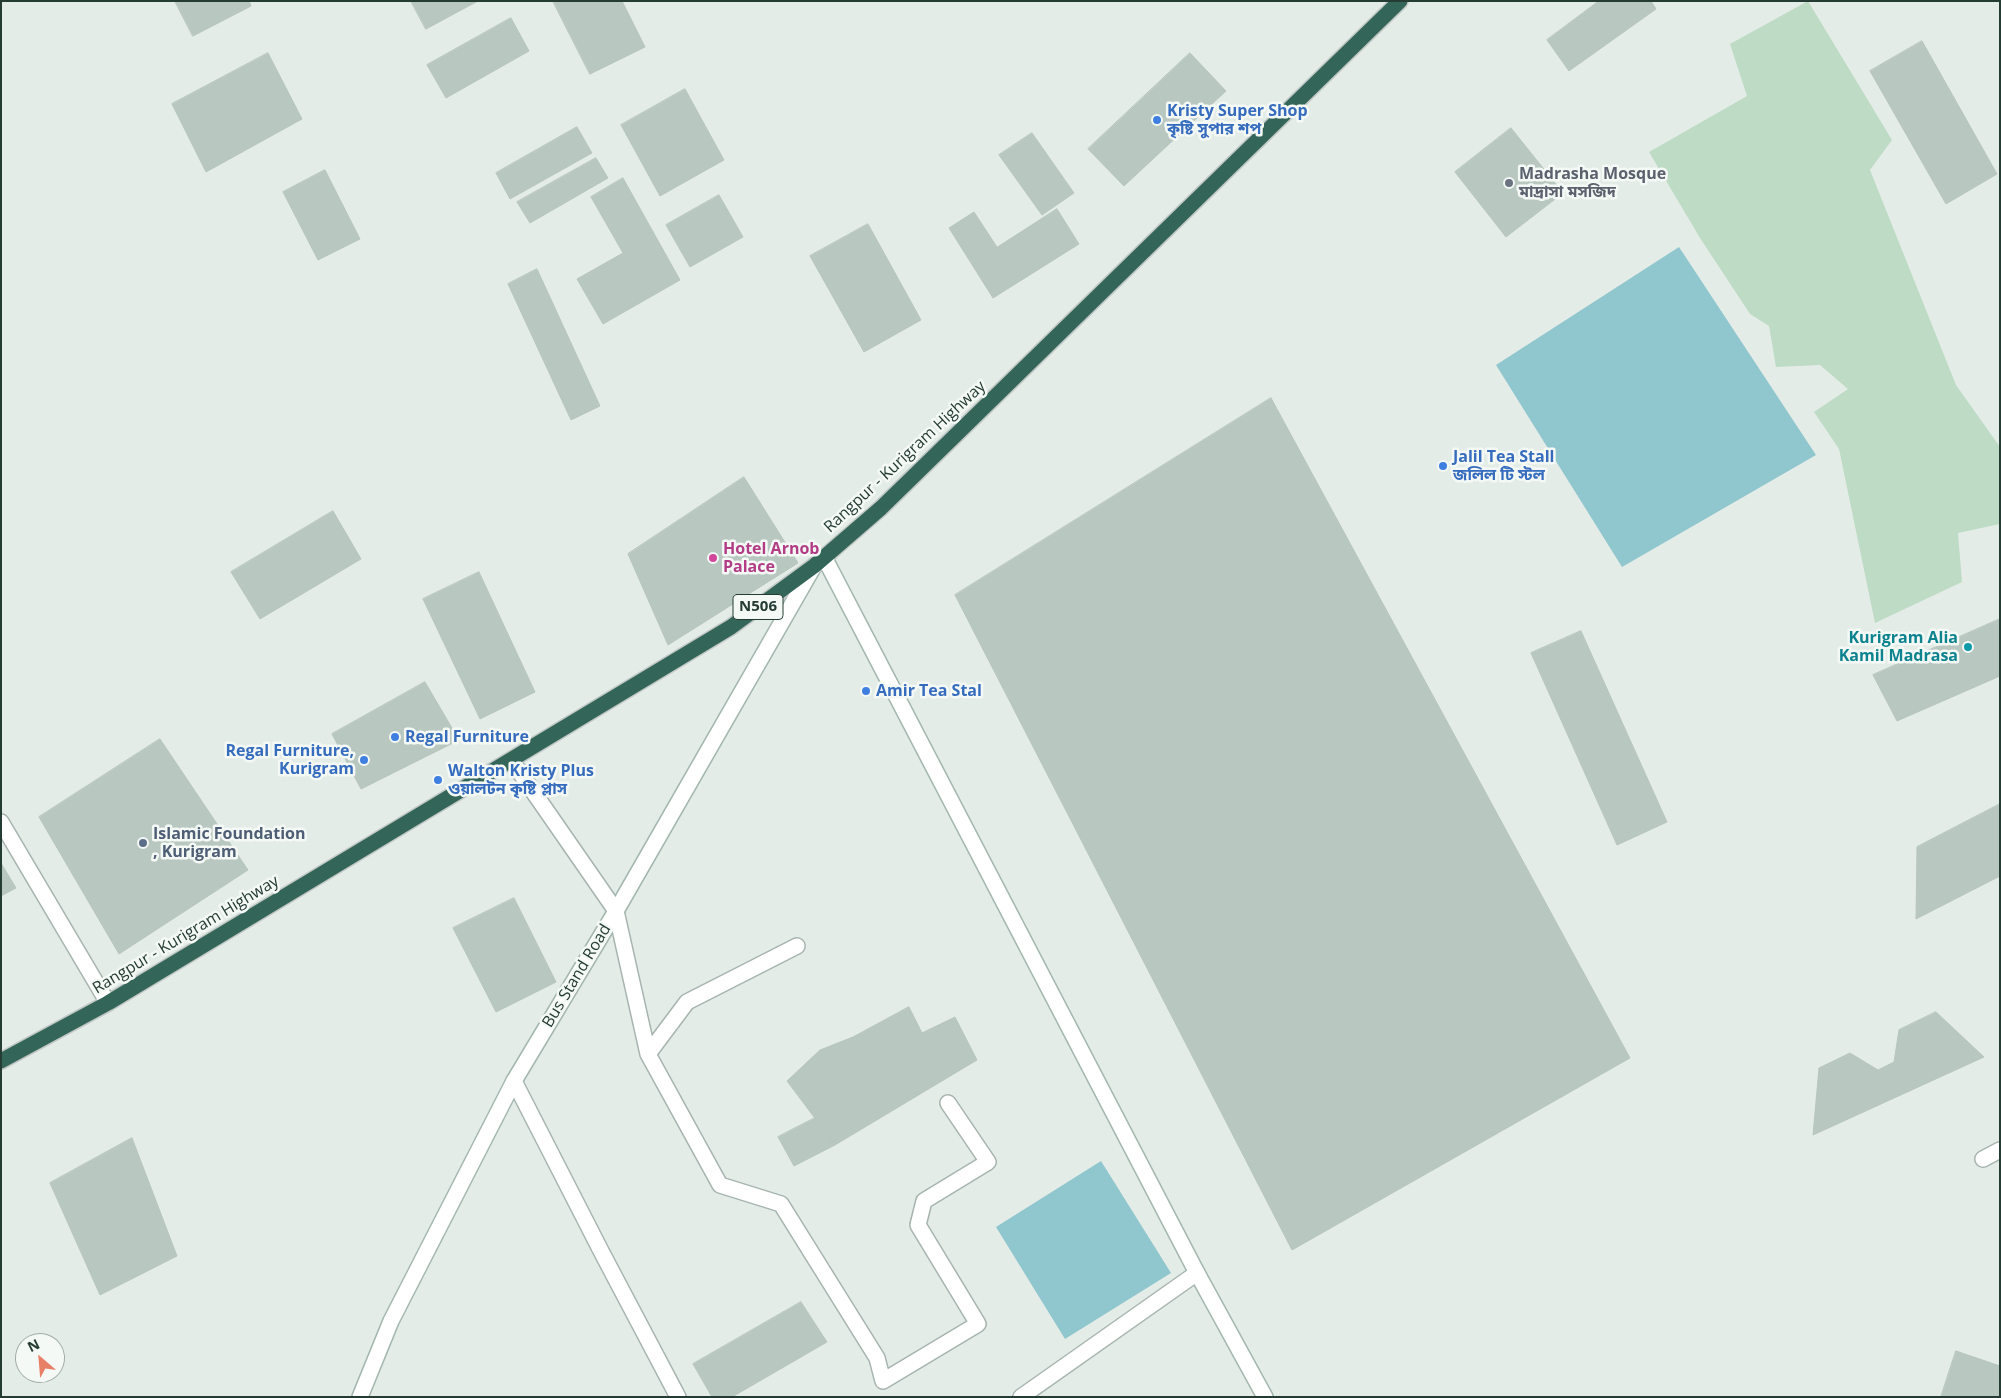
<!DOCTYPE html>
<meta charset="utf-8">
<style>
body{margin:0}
#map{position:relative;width:2001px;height:1398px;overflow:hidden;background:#e4ece8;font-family:"Open Sans",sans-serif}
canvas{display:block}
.frame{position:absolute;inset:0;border:2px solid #253c35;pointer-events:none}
.north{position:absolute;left:15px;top:1333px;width:50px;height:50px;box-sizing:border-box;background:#f4f9f6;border:1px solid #a1ada9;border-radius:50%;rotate:333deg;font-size:14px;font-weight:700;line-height:20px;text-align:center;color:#253c35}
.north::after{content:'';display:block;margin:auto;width:18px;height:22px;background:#e78067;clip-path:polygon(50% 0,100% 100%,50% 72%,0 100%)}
</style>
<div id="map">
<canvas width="2001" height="1398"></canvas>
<div class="frame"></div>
<div class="north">N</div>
</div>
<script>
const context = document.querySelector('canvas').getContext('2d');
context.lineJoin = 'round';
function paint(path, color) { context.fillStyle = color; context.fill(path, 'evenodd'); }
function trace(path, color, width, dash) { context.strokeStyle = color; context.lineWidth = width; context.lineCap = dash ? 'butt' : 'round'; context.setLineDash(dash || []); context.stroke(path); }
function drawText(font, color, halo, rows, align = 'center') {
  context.font = font + ' "Open Sans","Noto Sans Bengali",sans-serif'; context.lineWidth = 5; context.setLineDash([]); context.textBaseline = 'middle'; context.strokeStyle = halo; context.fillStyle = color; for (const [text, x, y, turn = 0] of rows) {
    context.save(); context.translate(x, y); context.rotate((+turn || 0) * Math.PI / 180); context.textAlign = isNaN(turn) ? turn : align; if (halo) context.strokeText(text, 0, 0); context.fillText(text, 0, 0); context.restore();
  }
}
const green = new Path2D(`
 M1808,1L1892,140L1870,170L1956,385L2000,447V524L1958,533L1962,582L1875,623L1839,449L1814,412L1848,389L1820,365L1776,367L1769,326L1750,314L1700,238L1649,152L1747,96L1730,44Z`);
const water = new Path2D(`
 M1679,247L1816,455L1622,567L1496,365Z
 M1101,1161L1171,1273L1065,1339L996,1227Z`);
const building = new Path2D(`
 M175,1H249L251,6L193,36Z
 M411,1H478L426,29Z
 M553,1H622L645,47L590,74Z
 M1599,1H1651L1656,9L1569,71L1547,40Z
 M511,18L529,51L446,98L427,65Z
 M1922,41L1997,174L1946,204L1870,71Z
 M268,53L302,119L206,172L172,104Z
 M1190,53L1226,91L1124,186L1088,149Z
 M685,89L724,160L660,196L621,125Z
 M577,127L592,153L510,199L496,173Z
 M1511,128L1563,193L1506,237L1455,172Z
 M1032,133L1074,193L1042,215L999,155Z
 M596,158L608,178L530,223L517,202Z
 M325,170L360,239L318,260L283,192Z
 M623,178L680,280L603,324L577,279L623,253L591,197Z
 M719,195L743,237L690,267L666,225Z
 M1057,209L1079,244L993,298L949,228L974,212L997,247Z
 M868,224L921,320L864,352L810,256Z
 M537,269L600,406L571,420L508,284Z
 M1271,398L1630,1058L1292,1250L955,595Z
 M744,477L798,563L668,645L628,554Z
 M333,511L361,559L260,619L231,572Z
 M479,572L535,692L480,719L423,599Z
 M2000,619V676L1897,721L1873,675Z
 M1581,631L1667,822L1617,845L1531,653Z
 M425,682L459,740L361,789L332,734Z
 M160,739L248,870L119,954L39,817Z
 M2000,804V876L1916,919L1917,847Z
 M1,863L16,888L1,896Z
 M514,898L556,982L496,1012L453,928Z
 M909,1007L922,1033L955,1017L977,1060L835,1145L787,1081L820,1050L853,1037Z
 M1936,1012L1984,1057L1813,1135L1819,1068L1850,1053L1878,1070L1894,1062L1899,1030Z
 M815,1118L835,1145L794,1166L778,1137Z
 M132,1138L177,1256L100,1295L50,1183Z
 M801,1302L827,1342L732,1397H712L693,1364Z
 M1956,1351L2000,1366V1397H1941Z`);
const lane = new Path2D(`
 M512,761L616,911L648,1054
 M797,946L687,1002L648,1054L720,1185L781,1204L877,1358L883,1381L978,1324L918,1225L924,1201L988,1162L948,1103`);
const street = new Path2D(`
 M1,822L108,1003
 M514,1081L601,1251L678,1397
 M1983,1159L2000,1150
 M1021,1397L1197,1273`);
const secondary = new Path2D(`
 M824,557L1197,1273L1265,1397
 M360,1397L391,1321L514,1081L616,911L814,566`);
const highway = new Path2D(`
 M1,1061L108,1003L731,627L814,566L881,508L1400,1`);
const markers = [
 [1157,120,5,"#3f7fe0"],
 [1509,183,5,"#6b7280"],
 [1443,466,5,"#3f7fe0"],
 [713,558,5,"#d1479c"],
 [1968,647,5,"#0f9aa8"],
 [866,691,5,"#3f7fe0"],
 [395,737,5,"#3f7fe0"],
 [364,760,5,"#3f7fe0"],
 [438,780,5,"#3f7fe0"],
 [143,843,5,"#5c6f8a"]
];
const shields = [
 [758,607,50]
];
const shieldNames = [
 ["N506",758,607]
];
const shopNames = [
 ["Kristy Super Shop",1167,111],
 ["কৃষ্টি সুপার শপ",1167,129],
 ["Jalil Tea Stall",1453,457],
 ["জলিল টি স্টল",1453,475],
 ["Amir Tea Stal",876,691],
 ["Regal Furniture",405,737],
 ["Regal Furniture,",354,751,"right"],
 ["Kurigram",354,769,"right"],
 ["Walton Kristy Plus",448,771],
 ["ওয়ালটন কৃষ্টি প্লাস",448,789]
];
const worshipNames = [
 ["Madrasha Mosque",1519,174],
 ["মাদ্রাসা মসজিদ",1519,192]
];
const streetNames = [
 ["Rangpur - Kurigram Highway",905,457,-43],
 ["Rangpur - Kurigram Highway",186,935,-31],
 ["Bus Stand Road",577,976,-59]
];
const hotelNames = [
 ["Hotel Arnob",723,549],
 ["Palace",723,567]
];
const cultureNames = [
 ["Kurigram Alia",1958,638],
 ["Kamil Madrasa",1958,656]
];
const serviceNames = [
 ["Islamic Foundation",153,834],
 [", Kurigram",153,852]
];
paint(green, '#bedbc5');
paint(water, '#90c6cd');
paint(building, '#b9c7c1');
trace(building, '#b7c5bf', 1);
trace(lane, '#a7b4af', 18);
trace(street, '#a7b4af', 18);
trace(secondary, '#a3b7af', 18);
trace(highway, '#c2c8c6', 18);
trace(lane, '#fff', 15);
trace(street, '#fff', 15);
trace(secondary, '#fff', 15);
trace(highway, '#336659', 15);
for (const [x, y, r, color] of markers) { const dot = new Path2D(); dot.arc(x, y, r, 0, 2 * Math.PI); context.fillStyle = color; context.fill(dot); trace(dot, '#f4f9f6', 2); }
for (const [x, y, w] of shields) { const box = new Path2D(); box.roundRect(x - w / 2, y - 12.5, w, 25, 4); context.fillStyle = '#f4f9f6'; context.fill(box); trace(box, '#253c35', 1); }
drawText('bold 15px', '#253c35', null, shieldNames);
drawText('bold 16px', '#366cbe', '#f4f9f6', shopNames, 'left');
drawText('bold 16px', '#5b616d', '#f4f9f6', worshipNames, 'left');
drawText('16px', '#253c35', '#f4f9f6', streetNames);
drawText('bold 16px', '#b23c85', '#f4f9f6', hotelNames, 'left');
drawText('bold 16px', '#0d838f', '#f4f9f6', cultureNames, 'right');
drawText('bold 16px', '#4e5e75', '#f4f9f6', serviceNames, 'left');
</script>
